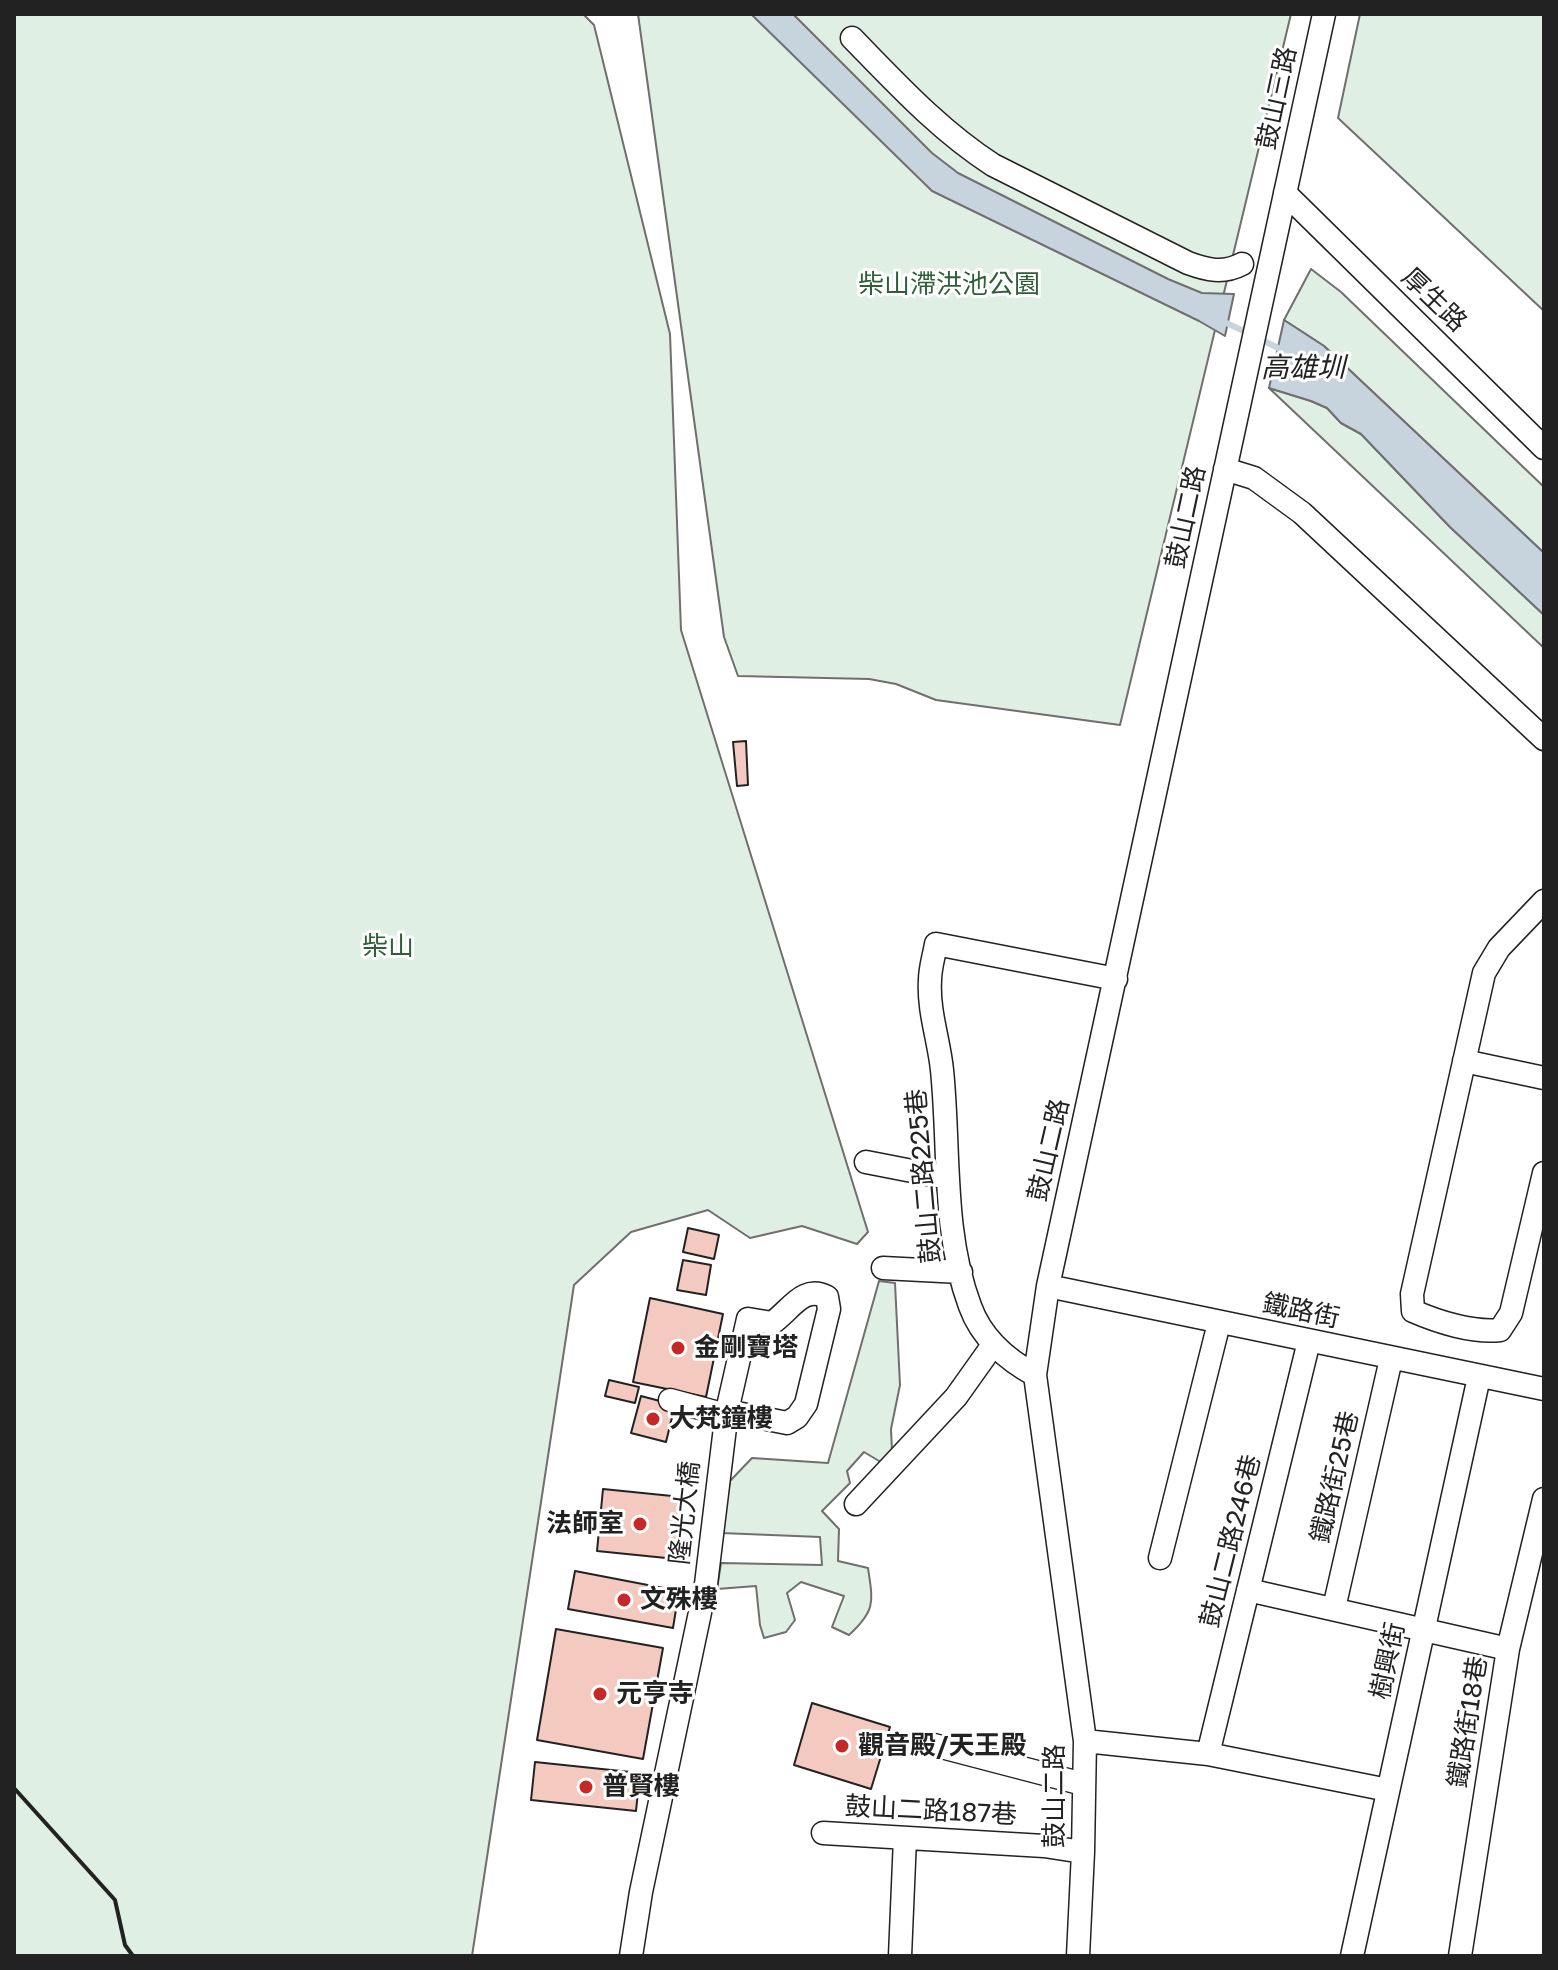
<!DOCTYPE html>
<meta charset="utf-8">
<style>
body{margin:0}
#map{position:relative;width:1558px;height:1970px;overflow:hidden;background:#fff;font-family:"Golos Text",sans-serif}
canvas{display:block}
.frame{position:absolute;inset:0;border:16px solid #222;pointer-events:none}
</style>
<div id="map">
<canvas width="1558" height="1970"></canvas>
<div class="frame"></div>
</div>
<script>
const context = document.querySelector('canvas').getContext('2d');
context.lineJoin = 'round';
function paint(path, color) { context.fillStyle = color; context.fill(path, 'evenodd'); }
function trace(path, color, width, dash) { context.strokeStyle = color; context.lineWidth = width; context.lineCap = dash ? 'butt' : 'round'; context.setLineDash(dash || []); context.stroke(path); }
function drawText(font, color, halo, rows, align = 'center') {
  context.font = font + ' "Golos Text","Noto Sans TC",sans-serif'; context.lineWidth = 6; context.setLineDash([]); context.textBaseline = 'middle'; context.strokeStyle = halo; context.fillStyle = color; for (const [text, x, y, turn = 0] of rows) {
    context.save(); context.translate(x, y); context.rotate((+turn || 0) * Math.PI / 180); context.textAlign = isNaN(turn) ? turn : align; if (halo) context.strokeText(text, 0, 0); context.fillText(text, 0, 0); context.restore();
  }
}
const green = new Path2D(`
 M14,14H583L594,25L670,334L681,630L868,1232L857,1244L802,1226L750,1238L708,1210L631,1232L574,1285L472,1956H14Z
 M638,14H1291L1120,725L936,700L896,684L869,679L738,676L724,637Z
 M1360,14H1544V311L1338,118Z
 M1311,269L1341,292L1544,487V553L1324,346L1284,320Z
 M1269,388L1311,401L1327,408L1341,423L1361,434L1450,527L1544,615V648Z
 M879,1281L895,1283L900,1385L891,1429L892,1451L884,1464L864,1452L847,1471L850,1483L822,1511L839,1529L838,1561L868,1568C873,1602 876,1610 849,1635L832,1627L844,1596L801,1582L787,1593L795,1620L786,1632L764,1638L760,1625L756,1586L717,1589L721,1563L822,1565L820,1537L721,1533L730,1481L752,1458L828,1463Z`);
const water = new Path2D(`
 M751,14H793L932,153L958,173L1168,279L1202,293L1234,294L1225,336L1199,321L932,191Z
 M1284,320L1324,346L1544,553V615L1450,527L1361,434L1341,423L1327,408L1311,401L1269,388Z`);
const stream = new Path2D(`
 M1222,321L1248,333
 M1258,338L1284,351`);
const building = new Path2D(`
 M746,741L748,785L737,786L733,742Z
 M688,1228L719,1235L714,1259L683,1252Z
 M683,1260L711,1265L706,1295L677,1290Z
 M650,1298L723,1314L706,1397L633,1382Z
 M609,1380L639,1387L635,1403L605,1396Z
 M641,1396L675,1405L666,1442L631,1433Z
 M603,1489L682,1497L676,1559L597,1551Z
 M575,1571L679,1591L673,1628L568,1609Z
 M556,1629L663,1648L643,1759L537,1740Z
 M812,1703L890,1727L871,1789L794,1765Z
 M535,1762L640,1773L636,1811L531,1800Z`);
const minor = new Path2D(`
 M852,38C897,84 939,130 993,165L1188,263C1207,270 1223,274 1242,264
 M1285,193L1544,448
 M1225,469L1254,478L1302,513L1544,739
 M1544,901L1499,948L1484,973L1412,1294L1413,1311C1438,1322 1473,1333 1500,1330L1511,1313L1544,1173
 M1464,1061L1544,1078
 M866,1162L948,1178
 M883,1268L961,1272
 M1048,1286L1544,1389
 M1035,1375C1007,1360 981,1337 970,1306C942,1232 950,1148 942,1070C939,1040 928,1011 930,980C930,968 934,956 936,944L1116,979
 M670,1400L726,1415
 M856,1504L956,1397L993,1345
 M1160,1558L1219,1323
 M1248,1590L1508,1649
 M1334,1608L1391,1359
 M1085,1741L1208,1754L1388,1790
 M930,1744L1083,1784
 M1208,1754L1309,1341
 M823,1833L1044,1846L1083,1852
 M631,1956L641,1892L706,1584L727,1411L748,1319L772,1323C790,1311 803,1284 827,1297L829,1309L806,1404L797,1417L787,1423L727,1411
 M900,1956L905,1838
 M1078,1956L1083,1852L1085,1741L1035,1375L1048,1286L1324,14
 M1352,1956L1479,1377
 M1460,1956L1508,1649L1544,1499`);
const wall = new Path2D(`
 M14,1788L115,1900L125,1945L133,1956`);
const markers = [
 [678,1348,8,"#c62828"],
 [653,1419,8,"#c62828"],
 [640,1524,8,"#c62828"],
 [624,1600,8,"#c62828"],
 [600,1694,8,"#c62828"],
 [842,1746,8,"#c62828"],
 [586,1787,8,"#c62828"]
];
const streetNames = [
 ["鼓山三路",1277,98,-78],
 ["厚生路",1434,300,44],
 ["鼓山二路",1186,517,-78],
 ["鼓山二路",1049,1150,-77],
 ["鼓山二路225巷",924,1176,-95],
 ["鐵路街",1301,1311,12],
 ["鐵路街25巷",1335,1477,-77],
 ["隆光大橋",685,1513,-84],
 ["鼓山二路246巷",1231,1541,-76],
 ["樹興街",1388,1661,-78],
 ["鐵路街18巷",1468,1722,-81],
 ["鼓山二路",1055,1796,-90],
 ["鼓山二路187巷",931,1811,3]
];
const parkNames = [
 ["柴山滯洪池公園",949,285],
 ["柴山",388,947]
];
const poiNames = [
 ["金剛寶塔",694,1348],
 ["大梵鐘樓",669,1419],
 ["法師室",624,1524,"right"],
 ["文殊樓",640,1600],
 ["元亨寺",616,1694],
 ["觀音殿/天王殿",858,1746],
 ["普賢樓",602,1787]
];
const waterNames = [
 ["高雄圳",1303,368]
];
paint(green, '#e0efe3');
trace(green, '#6f6f6f', 2);
paint(water, '#c7d3dd');
trace(water, '#6f6f6f', 2);
trace(stream, '#c7d3dd', 6);
paint(building, '#f3c9c0');
trace(building, '#222', 2);
trace(minor, '#222', 25);
trace(minor, '#fff', 22);
trace(wall, '#222', 4);
for (const [x, y, r, color] of markers) { const dot = new Path2D(); dot.arc(x, y, r, 0, 2 * Math.PI); context.fillStyle = color; context.fill(dot); trace(dot, '#fff', 3); }
drawText('26px', '#222', '#fff', streetNames);
drawText('26px', '#2f5e38', '#fff', parkNames);
drawText('bold 26px', '#222', '#fff', poiNames, 'left');
drawText('italic 28px', '#222', '#fff', waterNames);
</script>
